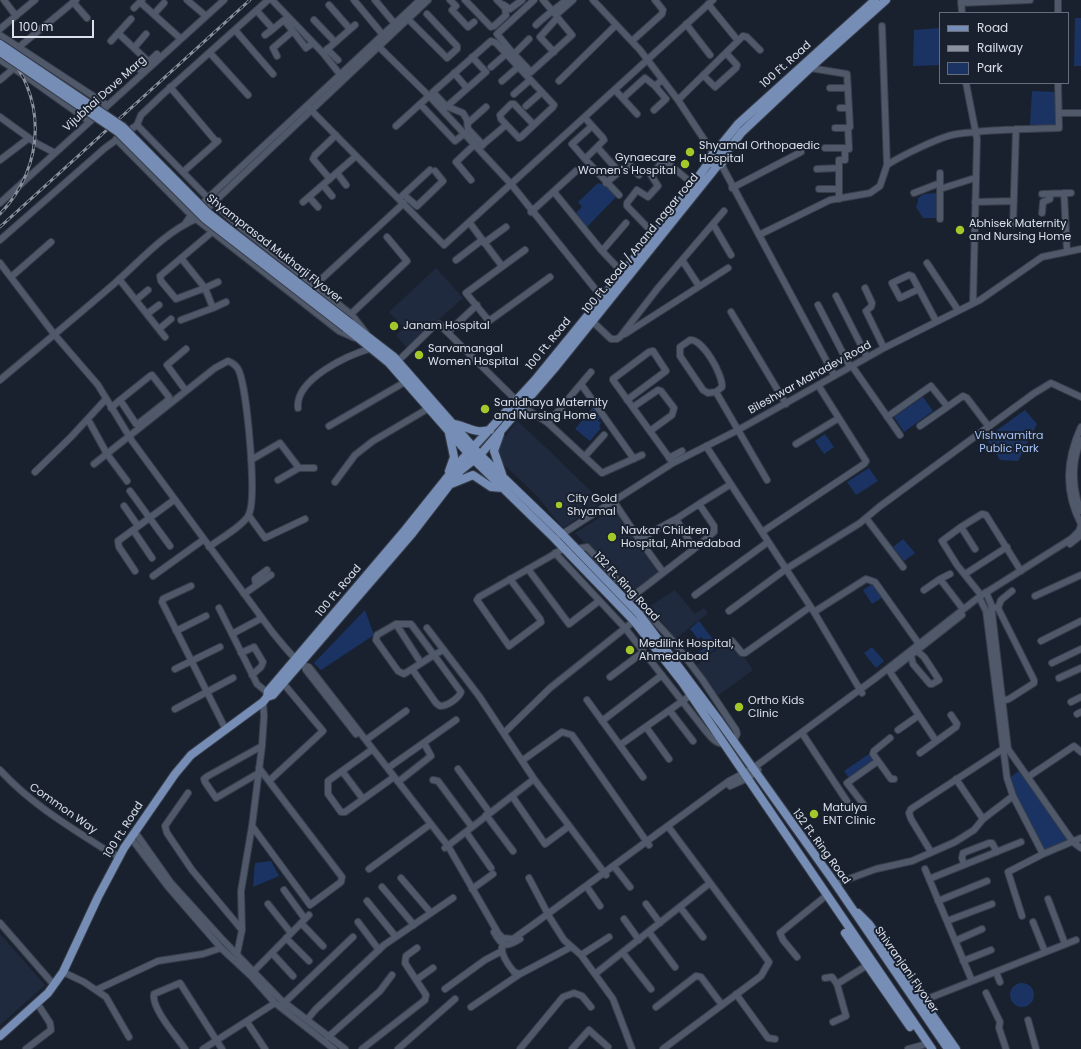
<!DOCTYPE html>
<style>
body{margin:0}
#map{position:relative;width:1081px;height:1049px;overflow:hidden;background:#19212f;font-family:Poppins,sans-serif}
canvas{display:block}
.legend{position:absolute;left:939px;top:12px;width:130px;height:72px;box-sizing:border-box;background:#19212f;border:1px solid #676d7a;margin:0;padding:5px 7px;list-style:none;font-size:12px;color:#dbe0ea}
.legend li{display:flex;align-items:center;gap:8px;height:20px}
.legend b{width:20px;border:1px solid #676d7a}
.scale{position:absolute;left:12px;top:20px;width:82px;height:18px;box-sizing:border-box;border:2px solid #dbe0ea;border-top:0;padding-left:5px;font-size:12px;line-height:14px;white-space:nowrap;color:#dbe0ea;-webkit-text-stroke:3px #19212f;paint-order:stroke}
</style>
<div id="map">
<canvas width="1081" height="1049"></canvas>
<ul class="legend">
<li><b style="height:5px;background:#768db6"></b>Road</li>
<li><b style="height:5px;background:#8a919c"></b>Railway</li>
<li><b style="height:11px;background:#1a3363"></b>Park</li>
</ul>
<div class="scale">100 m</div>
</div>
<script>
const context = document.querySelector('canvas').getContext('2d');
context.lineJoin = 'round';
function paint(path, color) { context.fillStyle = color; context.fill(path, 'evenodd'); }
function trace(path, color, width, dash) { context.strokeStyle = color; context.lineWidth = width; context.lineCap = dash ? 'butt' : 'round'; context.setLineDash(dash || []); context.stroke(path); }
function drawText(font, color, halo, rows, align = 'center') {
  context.font = font + ' Poppins,sans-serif'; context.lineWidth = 4; context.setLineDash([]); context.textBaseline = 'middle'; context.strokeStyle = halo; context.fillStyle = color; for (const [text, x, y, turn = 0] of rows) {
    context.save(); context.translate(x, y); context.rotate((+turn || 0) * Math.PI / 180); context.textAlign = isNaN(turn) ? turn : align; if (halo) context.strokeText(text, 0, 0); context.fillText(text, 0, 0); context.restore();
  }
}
const built = new Path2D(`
 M436,268L463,298L407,348L396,335L404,328L389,312Z
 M517,421L540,442L602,502L563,528L536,495L500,461L495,450Z
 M615,508L661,575L635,592L575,533Z
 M675,590L695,614L704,608L708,613L675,639L650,606Z
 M731,638L753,670L716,697L697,665Z
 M0,934L45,985L0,1025Z`);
const green = new Path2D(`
 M1075,18H1081V66H1074Z
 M940,28V65L913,66L914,30Z
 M1032,91L1056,92V125H1030Z
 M598,183L608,186L616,197L586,228L576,213L582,207L578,202Z
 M937,193L936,218H923L916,207L918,202V198L924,194Z
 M923,397L933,411L904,432L894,417Z
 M593,407L603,415L598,421L601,423L599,426L601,428L590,441L575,429Z
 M1025,410L1037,424L1018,461L1000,460L986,438Z
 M825,434L834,447L824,454L815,441Z
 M869,468L878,481L856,495L847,482Z
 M903,539L915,553L904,561L893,547Z
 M874,583L883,597L872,604L863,590Z
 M365,610L374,635L321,670L314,663Z
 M699,621L718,646L698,662L694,656L708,645L701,637L698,639L690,629Z
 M872,647L884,661L876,668L864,653Z
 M869,754L874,762L850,779L844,771Z
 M1019,771L1069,839L1042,852L1014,795L1009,778Z
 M271,861L279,876L253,887L255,863Z
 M1010 995a12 12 0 1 1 24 0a12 12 0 1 1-24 0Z`);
const minor = new Path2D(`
 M4,0L16,16
 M142,0L140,2L181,39
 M187,0L206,16
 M272,0L323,53L342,77
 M354,0L383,35
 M375,0L395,24
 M450,0L456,6L452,10L468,27L474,22
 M465,0L491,27L494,26L506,15L505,8L497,0
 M543,0L556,15L557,18L540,37L554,52
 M593,0L640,50L678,100L713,153
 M961,0L962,13
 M73,2L87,18
 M961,3L1030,0
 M708,4L735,37
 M329,5L350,29
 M504,5L510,9L522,0
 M134,8L140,2
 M257,11L273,29L284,20L293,31
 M1058,13V0
 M154,14L164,3
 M556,15L573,0
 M408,19L447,58L457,49V46L427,14
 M314,20L335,42
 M686,24L710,55
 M536,25C546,15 556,9 566,0
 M882,26L887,165
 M0,29L35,0
 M235,30L273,74
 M118,33L152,65
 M0,35L107,105
 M265,35L273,29
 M529,39L514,54L531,72L572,35L557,17
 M111,41L131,19
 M632,41L662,14L663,10L655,0
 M375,43L432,99L511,184L604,300
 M19,47L76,0
 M134,48L146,34
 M327,49L338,60
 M511,51L497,34L534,0
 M210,53L248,95
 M323,53L355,25
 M277,56L273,48L293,31L306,48L313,43
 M0,60L27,77L89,121
 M491,67L506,54
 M810,68L847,74L850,127L848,128L849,149L845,148V160H839V199
 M140,70L157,54
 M454,73L467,88
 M703,75L715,87L736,68L737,65L726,53
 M0,80L13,69
 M502,81L518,67
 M559,81L616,25
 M966,83L977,139L973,303
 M170,87L214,139
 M830,88H848
 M615,90L637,114
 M514,94L530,80
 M623,98L645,78L655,86L662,80
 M678,100L743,36L747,37L760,50
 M420,104L455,141L464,134
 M307,106L444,245L713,0
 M526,106L542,92
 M445,108L486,72L472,57
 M840,108H849
 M654,110L666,99L655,86
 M1059,113H1081
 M0,117L36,143L55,153
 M585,118L603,138L604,140L585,159L572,144L592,126
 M468,123L486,107
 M137,125L208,198L238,225L352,315L366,333
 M396,126L429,96
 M835,128H848
 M116,139L191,215L339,331L355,338
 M483,145L468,129L467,120L463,113L446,106L433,92L491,41L496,43L554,105L553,107L521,137L519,138L501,119L500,115L511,104H514L534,125
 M480,147L506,125
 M598,148L619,172L629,164L639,175
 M825,148H845
 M585,159L619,195
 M0,160L29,138
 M721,164L834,375
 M817,169L839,168
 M183,172L218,141
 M337,173L346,185
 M330,179L313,159L315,155L336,135
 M471,180L456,162L474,145
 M606,183L619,172
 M323,185L332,196
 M732,188L801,152
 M819,189H839
 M940,189L975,178
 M554,192L602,251L622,272
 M914,193L940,183
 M1064,193L1067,251
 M1042,194L1071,193
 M404,195L417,206L443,181L435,171
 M402,196L430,170
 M309,197L318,207
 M303,202L356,156
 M975,202L1014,201
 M0,203L224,0
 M531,212L576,171
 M1042,213L1043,202L1050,199V194
 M940,219V173
 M469,222L502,266
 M185,224L191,215L208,198L420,0
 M713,224L731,255
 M1013,225L1016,129
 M654,234L627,206V203L637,190L648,197L658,186L651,175L664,160L693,184
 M759,235L830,200L870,193L880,186L887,165C901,156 941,136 957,134C991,129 1025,129 1059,128L1058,83
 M0,240L105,148L137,125L141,115L162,95L268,0
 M484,243L506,227
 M525,250L466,293L489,321L550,277
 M602,251L626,223
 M181,258L205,288L176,299L161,281L160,276L212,232
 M456,260L482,240
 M682,260L699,286
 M0,263L54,334L98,385L132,441L273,633C281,642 298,666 309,667L448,846L498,933L503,938L513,939L534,924L729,781L752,769L877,677L979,597L1071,539L1079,531L1081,525
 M927,263L958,310
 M11,277L51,242
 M119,279L165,337
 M315,285L404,203
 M865,288L872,303L871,307L866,311L884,348
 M919,289L900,298L892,283L909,275L912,276L936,321
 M836,296L867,357
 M136,300L148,290
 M818,305L850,367
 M213,308L226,302
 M731,312L786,404
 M147,314L159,305
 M351,314L407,261L387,237
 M181,320L213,308L205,288L218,282
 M592,321L611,339H617L620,337L658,288L724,211
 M159,329L171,319
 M448,332L477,305
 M625,334L728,268
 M690,340C703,339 723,375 722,387L716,392L708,393L703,390L680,356V347Z
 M186,349L167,365L186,391
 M398,361L433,327L439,324L517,401
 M852,366L900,435
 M0,380C38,348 77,316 115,283C140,261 165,232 196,219L428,0
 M581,384L634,459
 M716,392L767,480
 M627,400L666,371L653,351L649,352L613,379V380L673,463
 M522,406L548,423L602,473L642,455
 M633,407L658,390L661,391L674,408L672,415L650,431
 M111,408L120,400L150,376L152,375L169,397L167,401L139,423L136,424L120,400
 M298,408C295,379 348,355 372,348
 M887,417L931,386L947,406
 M90,423L107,454L127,481
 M548,423L591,372
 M329,426L405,382
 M920,426L963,396L967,398L989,427
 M1081,427C1066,460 1064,491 1081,524
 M1081,440C1071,462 1072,489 1081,511
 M796,444L839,418
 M706,446L814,612L862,693
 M585,456L604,435
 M669,458L682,451
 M251,460L280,443L299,468H314
 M94,464L215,368L228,361C233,363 237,366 239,371C247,390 257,497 249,514C246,524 218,540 209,547
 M35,472L71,437L106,399
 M278,480L299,468
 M335,482L355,455L373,441L429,408
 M130,491L170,546
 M614,502L639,539
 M699,504L676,519L694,549L714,532V526L699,504L731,484
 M124,506L138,526
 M249,516L265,538L305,519
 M866,518L903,567
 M961,527L982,514L986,515L1021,571
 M133,530L152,558
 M762,532L864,464L866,461L818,385
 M559,536L673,463L738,430L884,348L980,300L1042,257L1081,249
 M1070,544L1081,535
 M576,549L587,547L673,641L702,679L736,730L737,734L733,742
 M975,549L961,527L942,541L957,565L981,595
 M555,553L625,628L704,729C710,736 715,744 725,744
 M528,569L569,624L599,601
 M135,571L119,547L118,541L174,500
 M663,572L639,539L676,519
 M965,574L1007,547
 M153,576L203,540
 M510,579L540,619L541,622L509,646L477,600L479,597L551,556L564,548
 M940,579L950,574
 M256,585L255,579L267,570
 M191,586L163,599L162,602L226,730
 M924,590L940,579L963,609
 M986,592L991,604L1008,749L1073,842L1081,848
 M244,594L271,575
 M695,595L768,542
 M1035,596L1081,575
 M979,597L986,611L1007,778L1013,796L1043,854
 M629,599L694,549
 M992,607L998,608L1034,680V683L1009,699L1002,701
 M219,608L257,684L268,693
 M998,608L1001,600L1012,591
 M729,611L786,569L860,523L879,507L1033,394L1051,383L1081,397
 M814,612L866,579L875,582L919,644
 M396,624L421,663
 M427,628L479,696L534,779L445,848
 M176,631L206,616
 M232,634L262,618
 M732,641L742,653H745L810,607
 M1041,641L1081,621
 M241,653L254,647L263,662L261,667L252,675
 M911,656L913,664L930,684H932L939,680L924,657L917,651
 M1052,663L1081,649
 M305,667L306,670L356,734
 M175,669L220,647
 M412,669L436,703L440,706C447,706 458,699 461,692L434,655L404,674L398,671L376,640L377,635L396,624H411L434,655L443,650
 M892,670L962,615
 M890,672L936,741
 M610,677L643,652
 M1059,678L1081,668
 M587,700L643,777
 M1071,702L1081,697
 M175,709L233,678
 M670,711L693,741
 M1077,714L1081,712
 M602,721L662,675
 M646,727L669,759
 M898,730L918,716
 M504,733L550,688L634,621
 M802,733L852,809
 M890,738L874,751L873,754L891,779H894
 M366,740L406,711
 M620,745L691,695
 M370,751L328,781V794L341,812H345L394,777
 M920,753L956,727L957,724L951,715
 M523,760L562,732L572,735L649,845
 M388,768L456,720
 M458,769L490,813
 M0,770C31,804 70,827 109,852L120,857
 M342,771L363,799
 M257,774L216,798L205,782L204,779L208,776L262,746
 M1028,777L1074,746L1081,752
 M534,779L606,875
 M956,779L983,819
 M433,780L438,781L472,827
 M269,781L323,731L283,683
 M398,782L431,756L424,743
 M730,786L748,778L758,770
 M188,793L165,826L167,833L192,870L242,930
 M512,796L545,844L569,826
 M864,805L847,783L878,761
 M486,815L513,851
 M252,826L310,905L341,882L342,877L259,768
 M135,832L171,883L221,938L281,1000L345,1049
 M466,832L491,868
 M131,838L169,888L221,948L251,976L275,1003L334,1049
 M931,852L911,819L909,813L911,809L1003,749
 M964,865L962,858L963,853L989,843H992L997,852
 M369,869L428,826
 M616,869L630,887
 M925,869L972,981
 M401,878L431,913
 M529,878L550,918L564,940L581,955L613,999L632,1049
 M929,879L1021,842
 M835,884L876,869L912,861L955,842L974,830L983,819L1013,796
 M382,887L414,925
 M472,889L493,874
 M284,890L305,919
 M589,890L600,906
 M1048,899L1065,944
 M367,901L396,937
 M938,901L987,881
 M268,904L291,933
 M646,904L660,923
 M680,907L703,937
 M1022,916L1008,872L1043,854L1081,838
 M624,919L639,940
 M947,921L992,904
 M358,922L379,950
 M1033,922L1045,952
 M0,923L54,985
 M301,923L323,946
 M494,932C502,947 506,948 520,939
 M649,932L675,967
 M286,938L309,961
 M955,941L982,929
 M502,947C501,956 509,966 514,972L520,974
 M272,953L293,976
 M623,953L651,989
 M237,954L242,930L241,891L252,826L262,746L264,716L263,702
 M581,955L609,937
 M797,957L783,940L780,933L827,895
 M963,961L991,950
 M63,972L84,982L106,997L129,1037
 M253,972L309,915
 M996,972L1000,982
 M595,974L710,883
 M825,978L832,977L837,984
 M416,980L433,968
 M445,989L485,960L502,951
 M96,990L158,961L203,954L221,948
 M986,993L1000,1022L999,1028L1006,1049
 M736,994L768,1038L775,1039
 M922,1001L1076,940
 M284,1003L353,937
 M471,1007L520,974L571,947
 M656,1007L696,976L701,977L722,1005
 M307,1020L315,1010L384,945L453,898
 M1028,1020L1036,1049
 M247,1022L265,1049
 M833,1022L846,1016L837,984L866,966
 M328,1037L380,991L392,975
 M26,1049L51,1030L50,1023L37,1003
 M185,1049C177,1037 151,1008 154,994L180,983L222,1049
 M203,1049L275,1003
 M362,1049L425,1000L426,995L405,963L406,956L417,948
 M398,1049L455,999
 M520,1049L563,997L574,993L582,996L591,1007
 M572,1049L589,1030L608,1047
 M663,1049L761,976L769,962L670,829
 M908,1049L923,1045`);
const major = new Path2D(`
 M716,151L722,154C725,159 723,164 718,165L711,163L710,157L716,151L738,124L875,0
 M723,156L742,132L810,68L886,0
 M350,323L394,357L480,455L562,534L639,614L720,722L832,879L948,1049
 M346,328L389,363L474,460L554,538L634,621L682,682L932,1049
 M454,424C469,427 474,434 490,430
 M500,434L494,451L502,474
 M449,471L454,457L449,433
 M451,484L473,475L491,487L503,488
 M267,697L273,695L411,535L461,470L480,455L554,369L718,165
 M858,913L869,924L956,1049
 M845,933L910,1027
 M0,1036L48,993L63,972L98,897L124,848L175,774L191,755L263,702L267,697L268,691L405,530L457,465L535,380L676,207L710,161`);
const rail = new Path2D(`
 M0,46C48,93 46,166 0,214
 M0,227L250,0`);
const majorBridge = new Path2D(`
 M0,44L123,127L208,213L350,323
 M0,52L118,132L204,218L346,328`);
const markers = [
 [690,152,5,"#a2c929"],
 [685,164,5,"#a2c929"],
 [960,230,5,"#a2c929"],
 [394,326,5,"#a2c929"],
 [419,355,5,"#a2c929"],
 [485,409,5,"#a2c929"],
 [559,505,4,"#a2c929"],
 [612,537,5,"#a2c929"],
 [630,650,5,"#a2c929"],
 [739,707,5,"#a2c929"],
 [814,814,5,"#a2c929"]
];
const streetNames = [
 ["100 Ft. Road",786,65,-42],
 ["Vijubhai Dave Marg",105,94,-42],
 ["100 Ft. Road / Anand nagar road",641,244,-51],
 ["Shyamprasad Mukharji Flyover",274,249,38],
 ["100 Ft. Road",549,344,-51],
 ["Bileshwar Mahadev Road",810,378,-29],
 ["132 Ft. Ring Road",626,587,47],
 ["100 Ft. Road",339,591,-50],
 ["Common Way",63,809,35],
 ["100 Ft. Road",124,830,-58],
 ["132 Ft. Ring Road",821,847,54],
 ["Shivranjani Flyover",906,970,55]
];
const poiNames = [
 ["Shyamal Orthopaedic",699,146],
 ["Hospital",699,159],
 ["Gynaecare",676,158,"right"],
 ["Women's Hospital",676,171,"right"],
 ["Abhisek Maternity",969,224],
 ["and Nursing Home",969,237],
 ["Janam Hospital",403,326],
 ["Sarvamangal",428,349],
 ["Women Hospital",428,362],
 ["Sanidhaya Maternity",494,403],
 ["and Nursing Home",494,416],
 ["City Gold",567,499],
 ["Shyamal",567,512],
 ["Navkar Children",621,531],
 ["Hospital, Ahmedabad",621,544],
 ["Medilink Hospital,",639,644],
 ["Ahmedabad",639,657],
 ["Ortho Kids",748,701],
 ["Clinic",748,714],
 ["Matulya",823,808],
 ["ENT Clinic",823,821]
];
const parkNames = [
 ["Vishwamitra",1009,436],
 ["Public Park",1009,449]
];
paint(built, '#202a3e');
paint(green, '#1a3363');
trace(minor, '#383d4a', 8);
trace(major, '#383d4a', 10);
trace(minor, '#4f5969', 6);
trace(major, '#768db6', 8);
trace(rail, '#8a919c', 3);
trace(rail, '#19212f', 1.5, [4.5]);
trace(majorBridge, '#383d4a', 10, []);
trace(majorBridge, '#768db6', 8);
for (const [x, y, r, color] of markers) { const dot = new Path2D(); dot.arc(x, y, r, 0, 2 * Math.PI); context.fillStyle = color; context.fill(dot); trace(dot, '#19212f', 1.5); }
drawText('11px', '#dbe0ea', '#19212f', streetNames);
drawText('11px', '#dbe0ea', '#19212f', poiNames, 'left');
drawText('11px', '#a4c2f7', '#19212f', parkNames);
</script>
